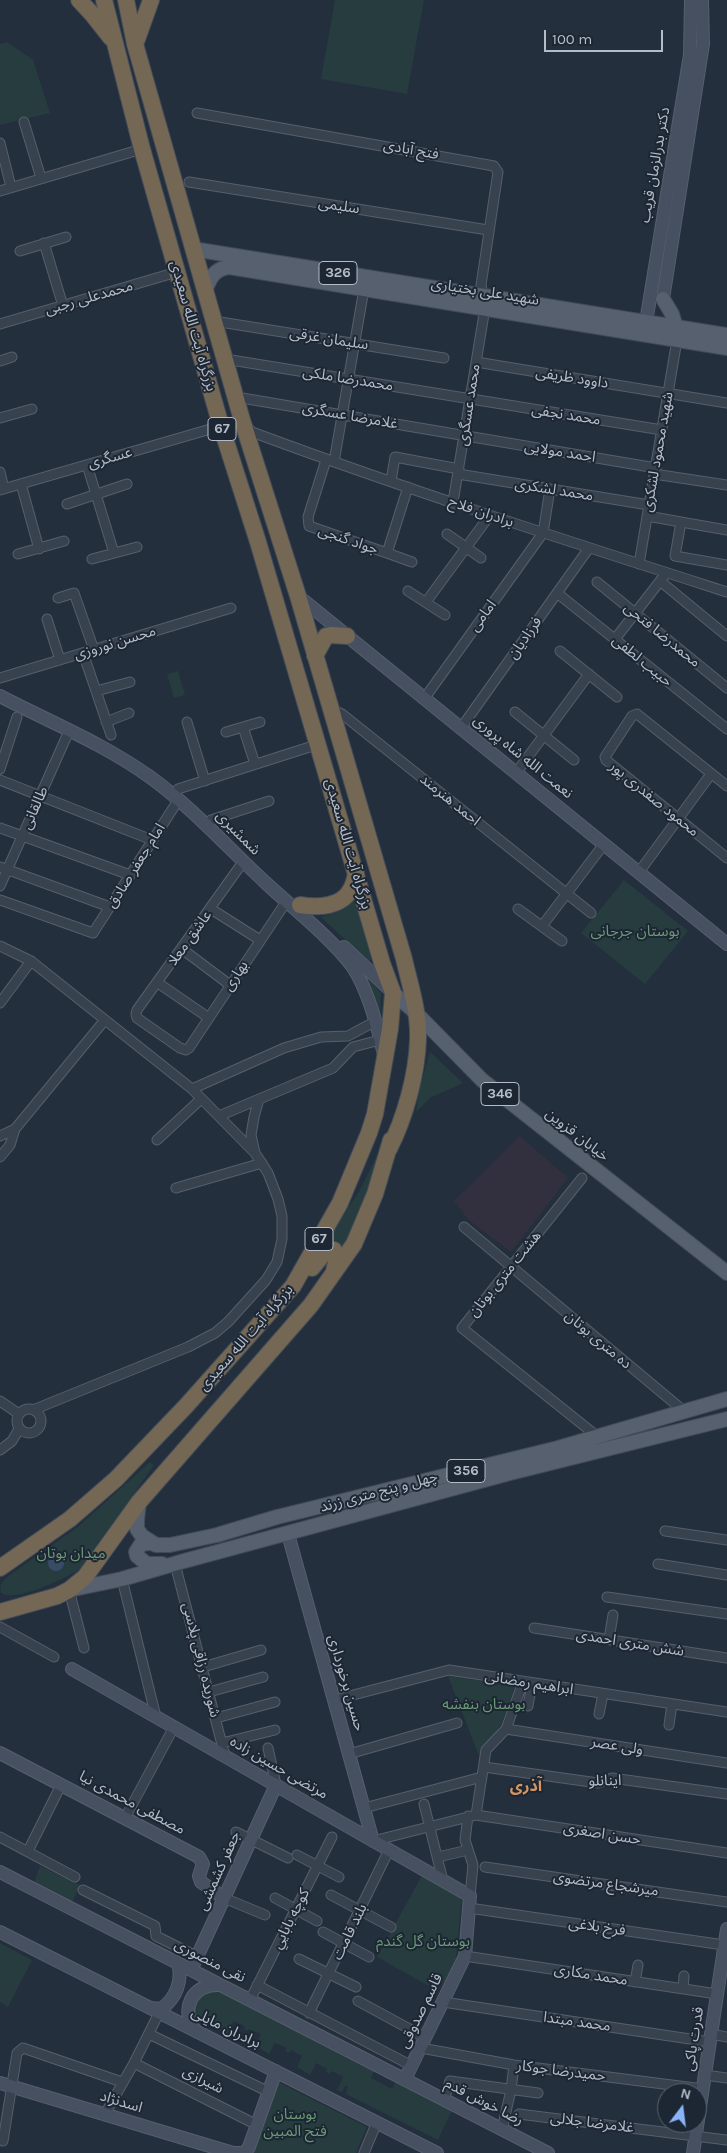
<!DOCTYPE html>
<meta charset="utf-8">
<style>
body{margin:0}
#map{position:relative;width:727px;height:2153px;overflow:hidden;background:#242f3e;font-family:Karla,sans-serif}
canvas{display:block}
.north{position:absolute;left:657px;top:2083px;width:50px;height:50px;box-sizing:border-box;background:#1d2633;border:1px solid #59626f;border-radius:50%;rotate:15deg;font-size:14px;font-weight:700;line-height:20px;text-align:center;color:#b4bcc9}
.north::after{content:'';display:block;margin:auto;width:18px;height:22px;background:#8ab4f8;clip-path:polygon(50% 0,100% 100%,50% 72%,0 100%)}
.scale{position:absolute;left:544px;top:30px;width:119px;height:22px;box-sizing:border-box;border:2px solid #b4bcc9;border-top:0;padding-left:6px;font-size:15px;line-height:18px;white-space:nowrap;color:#b4bcc9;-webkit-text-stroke:4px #1d2633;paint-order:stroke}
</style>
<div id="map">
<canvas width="727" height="2153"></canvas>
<div class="north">N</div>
<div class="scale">100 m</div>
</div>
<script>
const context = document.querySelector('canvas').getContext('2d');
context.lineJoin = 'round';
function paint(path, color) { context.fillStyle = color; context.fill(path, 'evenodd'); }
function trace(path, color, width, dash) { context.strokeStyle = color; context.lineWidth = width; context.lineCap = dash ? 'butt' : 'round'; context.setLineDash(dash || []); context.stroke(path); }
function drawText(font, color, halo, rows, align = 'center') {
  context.font = font + ' Karla,"Noto Sans Arabic",sans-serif'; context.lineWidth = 4; context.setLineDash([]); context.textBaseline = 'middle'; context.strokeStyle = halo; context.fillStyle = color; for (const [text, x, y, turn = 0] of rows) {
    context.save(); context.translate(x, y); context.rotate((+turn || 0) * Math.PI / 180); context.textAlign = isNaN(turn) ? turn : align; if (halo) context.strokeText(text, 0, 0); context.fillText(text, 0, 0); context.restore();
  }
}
const medical = new Path2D(`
 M520,1136L568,1178L511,1252L469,1220L454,1201Z`);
const green = new Path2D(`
 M335,0H424L407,94L321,79Z
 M7,42L33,60L50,113L0,125V44Z
 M178,671L185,695L174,698L167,674Z
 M624,880L688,931L645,984L581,933Z
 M356,897L372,958L369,962L321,917L343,910Z
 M351,960L381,993L380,1023Z
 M430,1052L463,1083L430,1098L416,1112L419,1091Z
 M381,1147L363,1204L342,1255L338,1243L332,1242L322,1246L359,1192Z
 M150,1462L154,1465L82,1568C68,1577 16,1603 1,1593L0,1585L7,1577L79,1526Z
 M448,1676L515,1686L501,1725L479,1756Z
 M40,1866L80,1885L72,1903L34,1883Z
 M424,1872L462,1894L455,1968L449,1979L436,1990L377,1957Z
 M0,1943L32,1960L8,2007L0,2002Z
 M213,1987L376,2067L371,2078L392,2089L398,2078L454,2106L438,2140L346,2094L348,2086H345L342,2092L337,2090L343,2077L332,2071L330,2074L326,2072L327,2069L316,2063L310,2075L297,2067L302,2056L291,2050L289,2053L285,2051L287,2048L275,2043L269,2054L256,2046L261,2034L249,2029L248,2031L244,2029L245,2026L234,2021L227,2034L194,2017V2002Z
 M278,2082L367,2127L356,2153H253Z`);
const water = new Path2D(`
 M48 1563a8 8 0 1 1 16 0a8 8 0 1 1-16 0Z`);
const street = new Path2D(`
 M197,113L494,166L498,172L481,285L483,296
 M24,122L41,178
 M0,143L11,187
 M189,182L488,230
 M0,191L135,151
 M44,243L63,306
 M20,251L66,237
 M214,321L444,358
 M0,324L177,272
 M225,359L662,430
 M0,361L12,357
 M476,362L727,403
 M236,397L656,468
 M0,418L32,409
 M246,426L252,432L260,435C414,492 571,542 727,592
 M326,460L308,517L309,526L387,553L408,487
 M334,462L364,289
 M87,465L114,553
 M0,472L4,489
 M458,474L649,505
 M654,474L727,485
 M391,481L395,457L459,469
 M21,484L39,549
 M0,490L221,426
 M453,502L485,308
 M67,504L127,484
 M647,516L727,530
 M681,522L675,556L727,565
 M447,534L481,558
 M387,553L412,562
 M18,554L64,541
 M92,559L137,547
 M639,564L677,340
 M660,581L727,636
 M597,582L727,688
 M408,591L445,615
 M557,593L727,729
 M58,598L74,593L94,650
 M426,602L490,515
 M47,619L60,660
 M615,639L664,576
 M560,651L617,697
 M83,653L111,735
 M0,678L231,608
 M96,691L130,682
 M424,699L543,533L550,489
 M331,709L342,714L591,913
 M515,712L574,760
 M106,722L129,713
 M187,722L205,781
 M243,727L255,764
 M461,728L589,548
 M226,732L260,722
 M0,769L17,717
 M516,773L589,674
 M0,780L152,840
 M727,786L637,714L632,716L605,757L606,760L727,858
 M178,789L319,744
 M211,820L269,801
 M0,828L130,875
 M243,862L137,1010L136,1014L137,1018L180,1048L186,1050L189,1048L286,902
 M0,867L110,907
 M639,872L711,774
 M0,886L69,731
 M0,900L93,933L179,799
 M211,909L260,940
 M518,909L562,941
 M542,926L604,844
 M0,946L31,961L192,1089L255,1153
 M182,949L230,985
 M158,983L209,1018
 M0,1003L31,961
 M192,1089L284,1048L321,1037L348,1036L374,1022
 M219,1116L333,1068L353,1047L380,1040
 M0,1136L15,1129
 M157,1140L201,1099
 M0,1157L10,1145L15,1129L104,1021
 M582,1178L462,1328L598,1437
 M176,1188L262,1163
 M464,1227L685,1412
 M0,1401L19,1414
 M17 1421a12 12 0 1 1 24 0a12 12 0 1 1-24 0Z
 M33,1410L188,1347L215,1333L228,1322L266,1280L277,1262L282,1239V1216L278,1199L268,1173L255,1153L251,1135L254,1117L259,1099
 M0,1450L12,1441L19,1429
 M665,1531L727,1540
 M175,1564L225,1756
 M658,1564L727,1575
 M122,1579L156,1717
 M69,1590L84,1648
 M607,1597L727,1614
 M0,1627L54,1657
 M534,1628L727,1658
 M609,1639L613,1615
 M203,1667L261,1650
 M209,1692L263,1677
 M334,1700L449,1670L727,1712
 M528,1706L532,1684
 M599,1714L603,1694
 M216,1718L275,1702
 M669,1725L672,1704
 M506,1729L727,1763
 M222,1743L275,1730
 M268,1748L276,1785
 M349,1754L457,1723
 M484,1767L598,1783L612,1778L727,1794
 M424,1804L443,1881
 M364,1808L482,1777
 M476,1815L486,1750L506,1729L523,1682
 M468,1816L465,1840L473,1865L470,1896
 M125,1818L174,1727
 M236,1832L288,1858
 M0,1837L75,1877
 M373,1841L476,1815L727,1853
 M28,1851L61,1785
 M297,1855L339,1877
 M438,1857L468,1850
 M485,1867L727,1902
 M83,1890L155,1926L156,1936L198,1957
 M331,1895L391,1927
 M224,1898L265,1915
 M275,1898L317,1921
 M469,1908L724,1945
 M323,1932L369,1957
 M465,1956L717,1994
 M299,1959L356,1987
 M635,1982L638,1965
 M257,1985L412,2066
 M683,1989L684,1976
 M250,2000L332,1837
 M358,2001L426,2038
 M443,2002L710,2042
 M309,2013L389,1850
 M149,2034L269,2092
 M711,2034L727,2037
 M421,2048L514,2065L703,2089
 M134,2063L257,2125
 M705,2075L727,2078
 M444,2100L450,2081L538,2093
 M105,2114L134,2063L159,2013
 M519,2114L727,2140
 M502,2129L511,2090L514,2065
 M3,2141L17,2053L23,2048L122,2082
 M364,2153L377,2122`);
const secondary = new Path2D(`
 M663,299L703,44L702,0
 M646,322L690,55L691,0
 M298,596L727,944
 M0,696C50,722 104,744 150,777C193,808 228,848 267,884C293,908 332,939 352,966C368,989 378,1028 384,1055
 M344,947L391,991
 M288,1534L373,1841
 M72,1669L470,1896L465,1956L405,2079
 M0,1753L199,1857L203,1864L199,1876L201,1882L224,1898
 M0,1872L548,2153
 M0,1932L437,2153
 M191,1970L276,1785
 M150,2008L161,2009C176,1999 183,1980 178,1963
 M197,2032C178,2012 192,1983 219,1985
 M0,2083L233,2153H240
 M245,2153L249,2147L276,2071
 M693,2153L727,1929`);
const primary = new Path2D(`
 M193,249L727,335
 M205,291C210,278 214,269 229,267L727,348
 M663,299L672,314L676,327
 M393,993L415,1012L482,1080L727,1273
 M139,1502L137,1520V1529L142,1536L156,1545H170L217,1535L277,1517L558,1448L727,1399
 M150,1543L141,1544L136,1552L137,1556L147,1564H162
 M69,1590L122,1579L184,1561L510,1473L727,1419`);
const highway = new Path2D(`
 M79,0L92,14L111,38
 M126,0L135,44L242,420L298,596L404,959C410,985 419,1012 418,1039C417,1074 405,1118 389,1149
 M136,42L151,0
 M315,656L326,636L331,635L347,636
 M300,905C318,908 342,907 351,889C354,884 355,878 356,873
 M312,1268L325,1252L334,1250L337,1258L334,1271
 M0,1568L70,1519L116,1479L186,1406L293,1286L340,1203L369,1133L375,1114L390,1029L393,993L382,963L258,542L221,426L142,149L104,0
 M0,1612L57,1596L69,1590L85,1577L139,1502L311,1305L354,1244L375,1194L391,1140`);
const shields = [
 [338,273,38],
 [222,429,28],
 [500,1094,38],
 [319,1239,28],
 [466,1471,38]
];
const shieldNames = [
 ["326",338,273],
 ["67",222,429],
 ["346",500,1094],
 ["67",319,1239],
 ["356",466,1471]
];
const streetNames = [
 ["فتح آبادی",411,150,10],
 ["دکتر بدرالزمان قریب",655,165,-80],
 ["سلیمی",339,206,9],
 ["شهید علی بختیاری",485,292,9],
 ["محمدعلی رجبی",89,298,-16],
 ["بزرگراه آیت الله سعیدی",193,326,74],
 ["سلیمان غرقی",329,339,9],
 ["داوود ظریفی",572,378,9],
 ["محمدرضا ملکی",348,379,9],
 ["محمد عسگری",469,405,-81],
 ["محمد نجفی",566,415,9],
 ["غلامرضا عسگری",350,416,10],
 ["احمد مولایی",560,452,9],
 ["شهید محمود لشکری",658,452,-80],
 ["عسگری",110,458,-16],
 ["محمد لشکری",554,490,9],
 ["برادران فلاح",481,512,19],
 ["جواد گنجی",348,540,19],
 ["امامی",483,616,-54],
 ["محمدرضا فتحی",662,635,39],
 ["فرزادیان",525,638,-55],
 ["محسن نوروزی",115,643,-17],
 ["حبیب لطفی",642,661,39],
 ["نعمت الله شاه پروری",523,757,39],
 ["محمود صفدری پور",654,799,39],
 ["احمد هنرمند",450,800,39],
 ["طالقانی",35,808,-66],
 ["شمشیری",238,833,45],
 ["بزرگراه آیت الله سعیدی",348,844,74],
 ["امام جعفر صادق",136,866,-58],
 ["عاشق معلا",190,938,-54],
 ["بهاری",236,976,-57],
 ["خیابان قزوین",577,1135,38],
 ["هشت متری بوتان",505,1274,-51],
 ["بزرگراه آیت الله سعیدی",246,1338,-49],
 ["ده متری بوتان",598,1340,40],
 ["چهل و پنج متری زرند",379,1492,-15],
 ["شش متری احمدی",630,1643,9],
 ["شوریده رزاقی پلاسی",201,1660,76],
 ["حسین برخورداری",346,1683,74],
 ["ابراهیم رمضانی",529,1683,9],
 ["ولی عصر",617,1746,9],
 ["مرتضی حسین زاده",279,1768,30],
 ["اینانلو",605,1781,-1],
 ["مصطفی محمدی نیا",132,1803,28],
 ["حسن اصغری",602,1834,9],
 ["جعفر کشمشی",219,1871,-66],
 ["میرشجاع مرتضوی",606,1884,8],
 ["كوچه بابايي",291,1919,-63],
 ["فرخ بلاغی",597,1927,8],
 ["بلند قامت",350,1932,-64],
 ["نقی منصوری",210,1961,27],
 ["محمد مکاری",591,1975,9],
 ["قاسم صدوقی",421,2011,-64],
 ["محمد مبتدا",577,2022,8],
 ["برادران مایلی",226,2028,26],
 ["قدرت پاکی",694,2039,-81],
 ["حمیدرضا جوکار",561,2071,7],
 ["شیرازی",203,2080,27],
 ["اسدنژاد",121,2102,17],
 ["رضا خوش قدم",484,2102,27],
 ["غلامرضا جلالی",592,2123,7]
];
const parkNames = [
 ["بوستان جرجانی",635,932],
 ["میدان بوتان",71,1554],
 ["بوستان بنفشه",484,1705],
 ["بوستان گل گندم",423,1942],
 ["بوستان",295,2115],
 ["فتح المبین",295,2132]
];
const neighbourhoodNames = [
 ["آذری",526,1786]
];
paint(medical, '#32303f');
paint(green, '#263c3f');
paint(water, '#394c67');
trace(street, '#565f6c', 11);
trace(secondary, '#565f6c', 14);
trace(primary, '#414a57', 16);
trace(highway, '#434c59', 18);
trace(street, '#38414e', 9);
trace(secondary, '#465061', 12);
trace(primary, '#56606e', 14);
trace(highway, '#746855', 16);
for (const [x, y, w] of shields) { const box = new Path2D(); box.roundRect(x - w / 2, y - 11.5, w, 23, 4); context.fillStyle = '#1d2633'; context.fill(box); trace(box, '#b4bcc9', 1); }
drawText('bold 14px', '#b4bcc9', null, shieldNames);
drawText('15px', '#b4bcc9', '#1d2633', streetNames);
drawText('15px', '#6b9a76', '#1d2633', parkNames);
drawText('bold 16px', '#d59563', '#1d2633', neighbourhoodNames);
</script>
